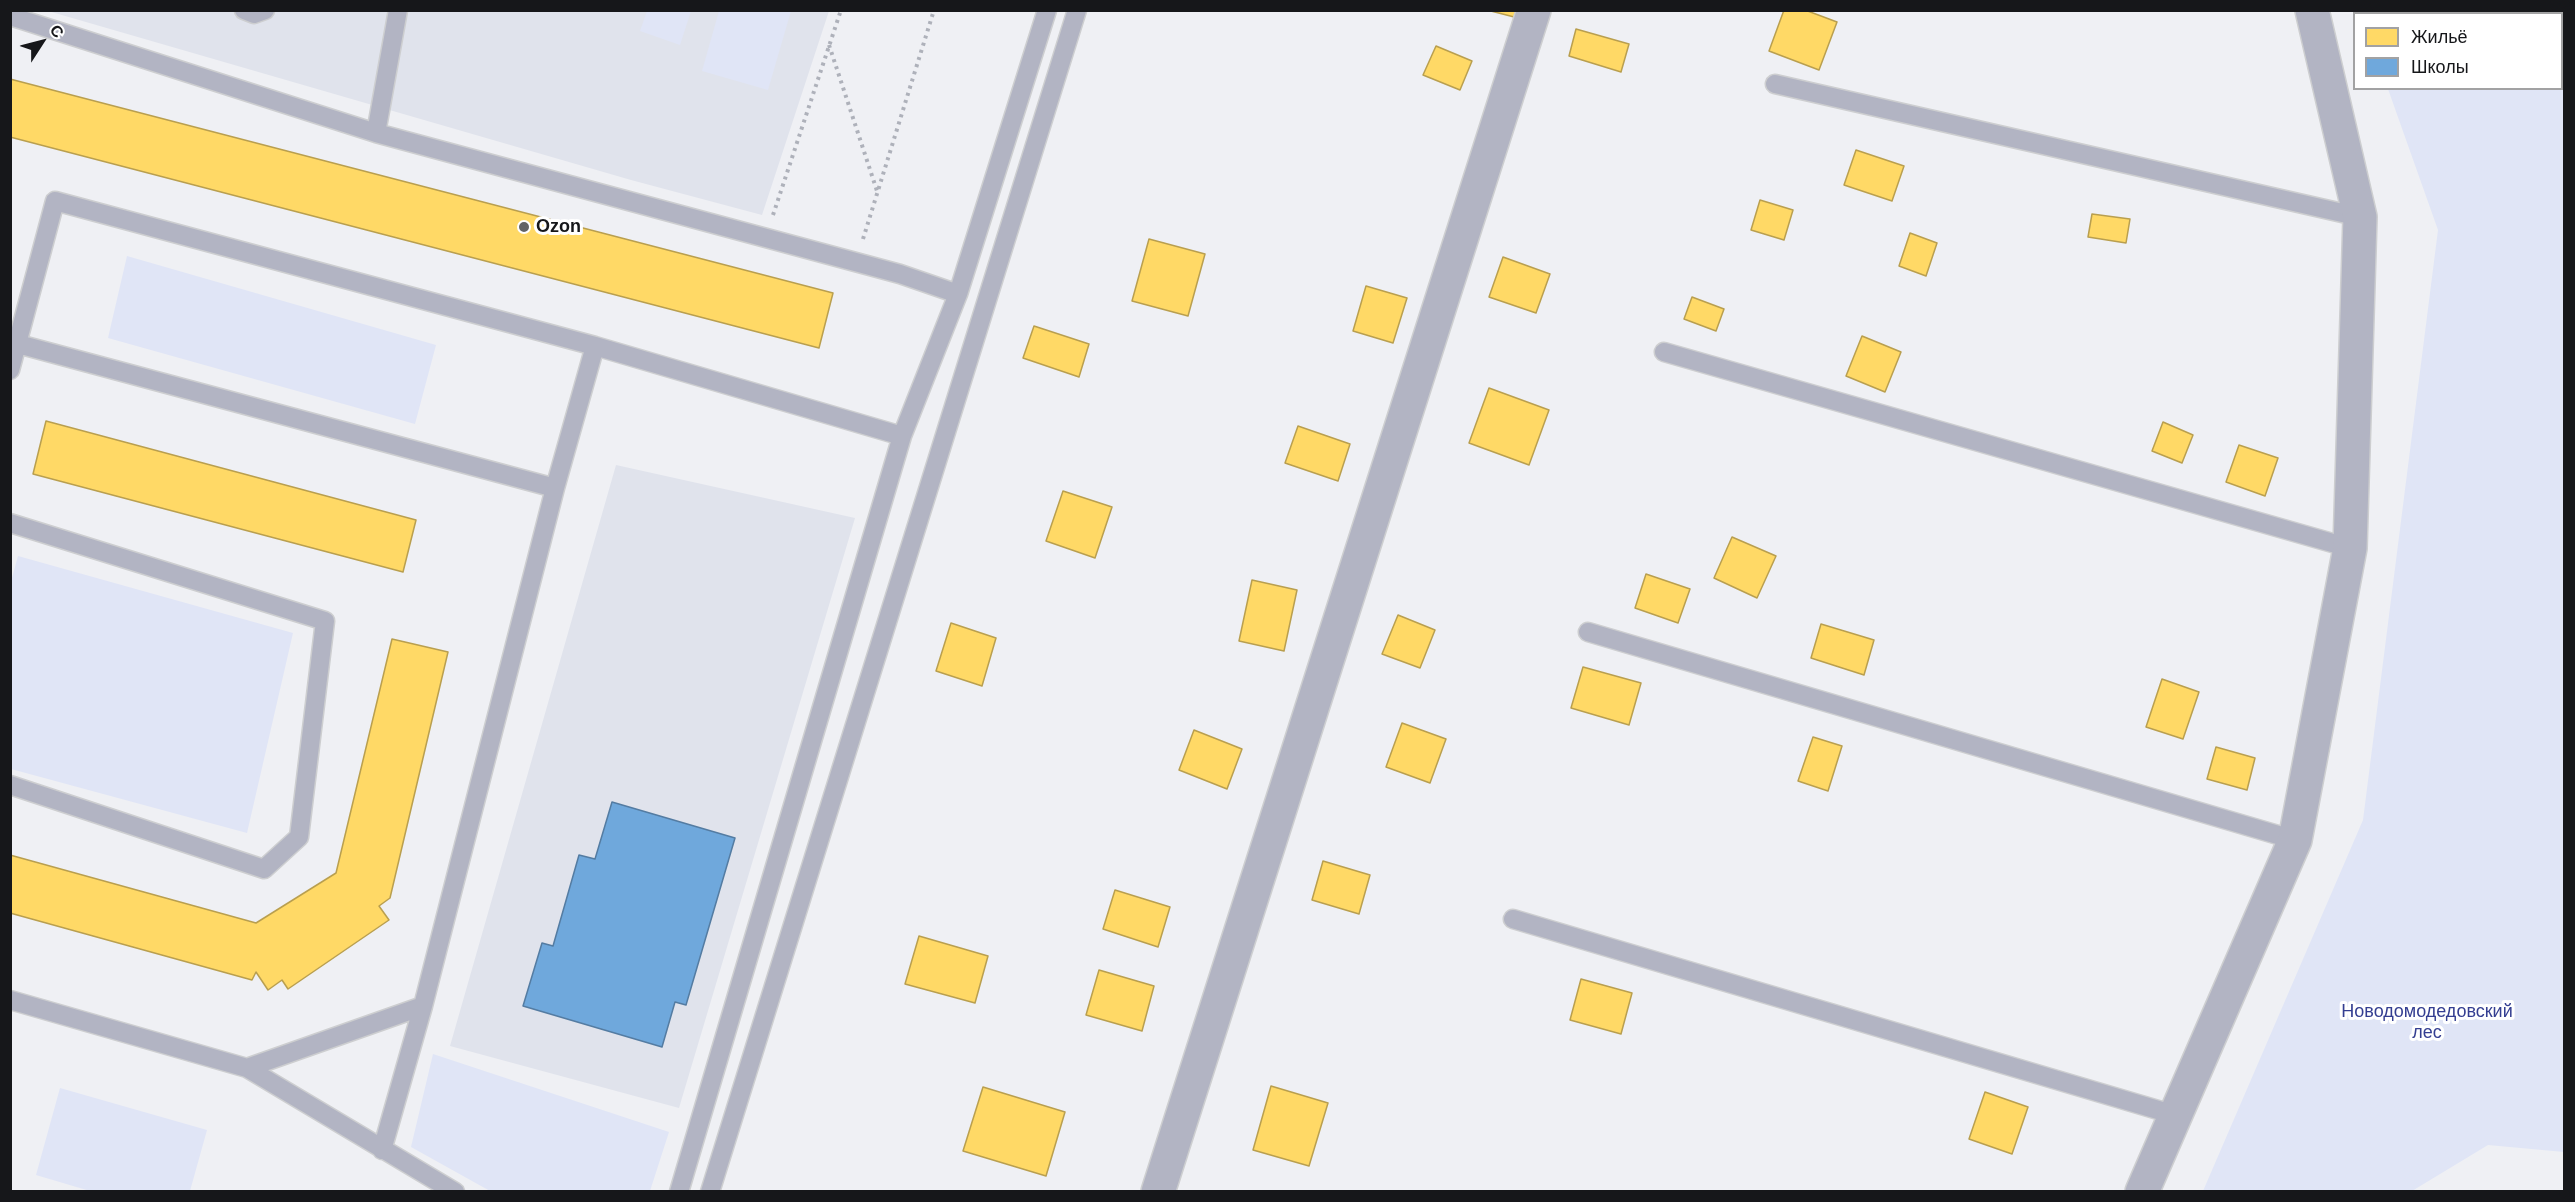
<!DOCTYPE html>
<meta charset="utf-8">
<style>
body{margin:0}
#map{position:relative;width:2575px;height:1202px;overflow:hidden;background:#eff0f4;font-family:Arial,sans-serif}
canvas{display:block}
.frame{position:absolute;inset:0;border:12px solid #16171a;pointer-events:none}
.legend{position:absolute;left:2353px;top:12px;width:210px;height:78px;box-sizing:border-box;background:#fff;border:2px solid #a2a2a3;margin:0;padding:8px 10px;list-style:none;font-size:18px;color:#16171a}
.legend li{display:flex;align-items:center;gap:12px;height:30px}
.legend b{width:30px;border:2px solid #a2a2a3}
.north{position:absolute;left:12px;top:12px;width:60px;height:60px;-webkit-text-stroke:4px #fff;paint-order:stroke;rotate:54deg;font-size:16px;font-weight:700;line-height:24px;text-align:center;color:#16171a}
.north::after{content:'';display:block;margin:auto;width:21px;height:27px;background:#16171a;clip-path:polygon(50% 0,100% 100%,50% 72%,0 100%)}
</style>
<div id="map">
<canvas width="2575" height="1202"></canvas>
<div class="frame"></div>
<ul class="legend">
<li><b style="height:16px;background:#ffd966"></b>Жильё</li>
<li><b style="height:16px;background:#6fa8dc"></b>Школы</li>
</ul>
<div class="north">С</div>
</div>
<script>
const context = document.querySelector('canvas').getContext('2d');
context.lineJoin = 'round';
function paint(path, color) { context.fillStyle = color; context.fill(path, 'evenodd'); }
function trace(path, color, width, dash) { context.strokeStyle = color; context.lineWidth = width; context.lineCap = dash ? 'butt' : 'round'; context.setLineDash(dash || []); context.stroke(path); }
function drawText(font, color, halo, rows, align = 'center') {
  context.font = font + ' Arial,sans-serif'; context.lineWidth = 6; context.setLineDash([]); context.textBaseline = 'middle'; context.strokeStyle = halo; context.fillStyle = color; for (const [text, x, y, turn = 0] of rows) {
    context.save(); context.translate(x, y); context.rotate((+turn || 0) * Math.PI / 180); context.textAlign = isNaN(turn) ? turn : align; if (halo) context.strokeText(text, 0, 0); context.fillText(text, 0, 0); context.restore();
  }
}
const built = new Path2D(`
 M48,11H829L762,215L631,180Z
 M616,465L855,518L679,1108L450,1046Z`);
const green = new Path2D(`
 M647,11H691L680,45L640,31Z
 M719,11H791L768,90L702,71Z
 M2361,11H2564V1152L2488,1145L2412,1191H2203L2363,820L2438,230L2388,89L2562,88V14H2362Z
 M127,256L436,345L415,424L108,338Z
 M18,556L293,633L247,833L11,769L10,585Z
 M433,1054L669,1132L650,1191H490L411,1147Z
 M60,1088L207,1130L190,1191H90L36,1175Z`);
const homes = new Path2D(`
 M1487,10H1520L1518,18Z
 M1784,10H1805L1837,22L1819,70L1769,51Z
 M1576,29L1629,44L1621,72L1569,56Z
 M1436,46L1472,61L1460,90L1423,75Z
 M10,79L833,293L819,348L10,137Z
 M1856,150L1904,166L1892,201L1844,185Z
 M1760,200L1793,210L1784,240L1751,230Z
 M2092,214L2130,219L2126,243L2088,237Z
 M1910,233L1937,243L1926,276L1899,266Z
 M1149,239L1205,254L1188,316L1132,301Z
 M1503,257L1550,274L1536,313L1489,297Z
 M1366,286L1407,298L1393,343L1353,331Z
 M1692,297L1724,309L1716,331L1684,319Z
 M1034,326L1089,344L1079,377L1023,358Z
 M1862,336L1901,352L1885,392L1846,376Z
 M1489,388L1549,410L1529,465L1469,443Z
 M46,421L416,520L403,572L33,474Z
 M2163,422L2193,435L2182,463L2152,451Z
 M1298,426L1350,444L1338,481L1285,463Z
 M2239,445L2278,458L2265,496L2226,482Z
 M1063,491L1112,507L1095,558L1046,541Z
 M1732,537L1776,556L1757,598L1714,578Z
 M1646,574L1690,589L1678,623L1635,608Z
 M1252,580L1297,590L1284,651L1239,641Z
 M1398,615L1435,630L1420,668L1382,654Z
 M951,623L996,638L982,686L936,671Z
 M1821,624L1874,640L1864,675L1811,658Z
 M392,639L448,652L390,898L379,906L389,920L288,989L282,980L268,990L256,972L252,980L10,913V855L256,923L336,873Z
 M1583,667L1641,683L1629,725L1571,708Z
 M2162,679L2199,692L2183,739L2146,727Z
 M1402,723L1446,739L1430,783L1386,767Z
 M1194,730L1242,749L1227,789L1179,770Z
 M1813,737L1842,746L1828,791L1798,781Z
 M2216,747L2255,758L2247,790L2207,779Z
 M1323,861L1370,875L1359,914L1312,900Z
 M1115,890L1170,907L1158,947L1103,929Z
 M919,936L988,956L975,1003L905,984Z
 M1099,970L1154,986L1142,1031L1086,1015Z
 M1581,979L1632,993L1621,1034L1570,1020Z
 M1271,1086L1328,1103L1309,1166L1253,1150Z
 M983,1087L1065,1112L1046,1176L963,1151Z
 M1985,1092L2028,1107L2012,1154L1969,1139Z`);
const schools = new Path2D(`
 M612,802L735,838L686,1005L675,1002L662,1047L523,1006L542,943L553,946L579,855L595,859Z`);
const path = new Path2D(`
 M829,45L877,191
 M773,215L841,10
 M863,239L934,10`);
const lane = new Path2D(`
 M244,10L254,14L265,10
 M10,16L376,133L900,274L958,294
 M1775,84L2360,217
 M376,133L398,10
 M18,344L555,488
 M1664,352L2350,548
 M10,370L55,201L595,346L902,436
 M10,523L325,621L299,837L264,869L10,785
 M1588,632L2295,840
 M1513,919L2175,1115
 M10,1000L247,1068L455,1192
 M247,1068L423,1006L555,488L595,346
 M382,1150L423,1006
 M679,1192L902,436L958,294L1047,10
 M710,1192L1077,10`);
const street = new Path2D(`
 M1158,1192L1534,10
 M2142,1192L2295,840L2350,548L2360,217L2312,10`);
const markers = [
 [524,227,6,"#626366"]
];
const poiNames = [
 ["Ozon",536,227]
];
const parkNames = [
 ["Новодомодедовский",2427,1012],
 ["лес",2427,1033]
];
paint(built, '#e0e3ec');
paint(green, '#e0e5f6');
paint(homes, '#ffd966');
trace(homes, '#b99f4f', 1.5);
paint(schools, '#6fa8dc');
trace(schools, '#547ca2', 1.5);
trace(lane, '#cdced0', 21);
trace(street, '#cdced0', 36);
trace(path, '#aeb1ba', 4, [3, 4.5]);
trace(lane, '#b2b4c3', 18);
trace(street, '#b2b4c3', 33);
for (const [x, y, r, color] of markers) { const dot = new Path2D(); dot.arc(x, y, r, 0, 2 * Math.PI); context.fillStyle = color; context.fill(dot); trace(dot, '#fff', 2); }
drawText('bold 18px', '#16171a', '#fff', poiNames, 'left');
drawText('18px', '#343e91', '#fff', parkNames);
</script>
